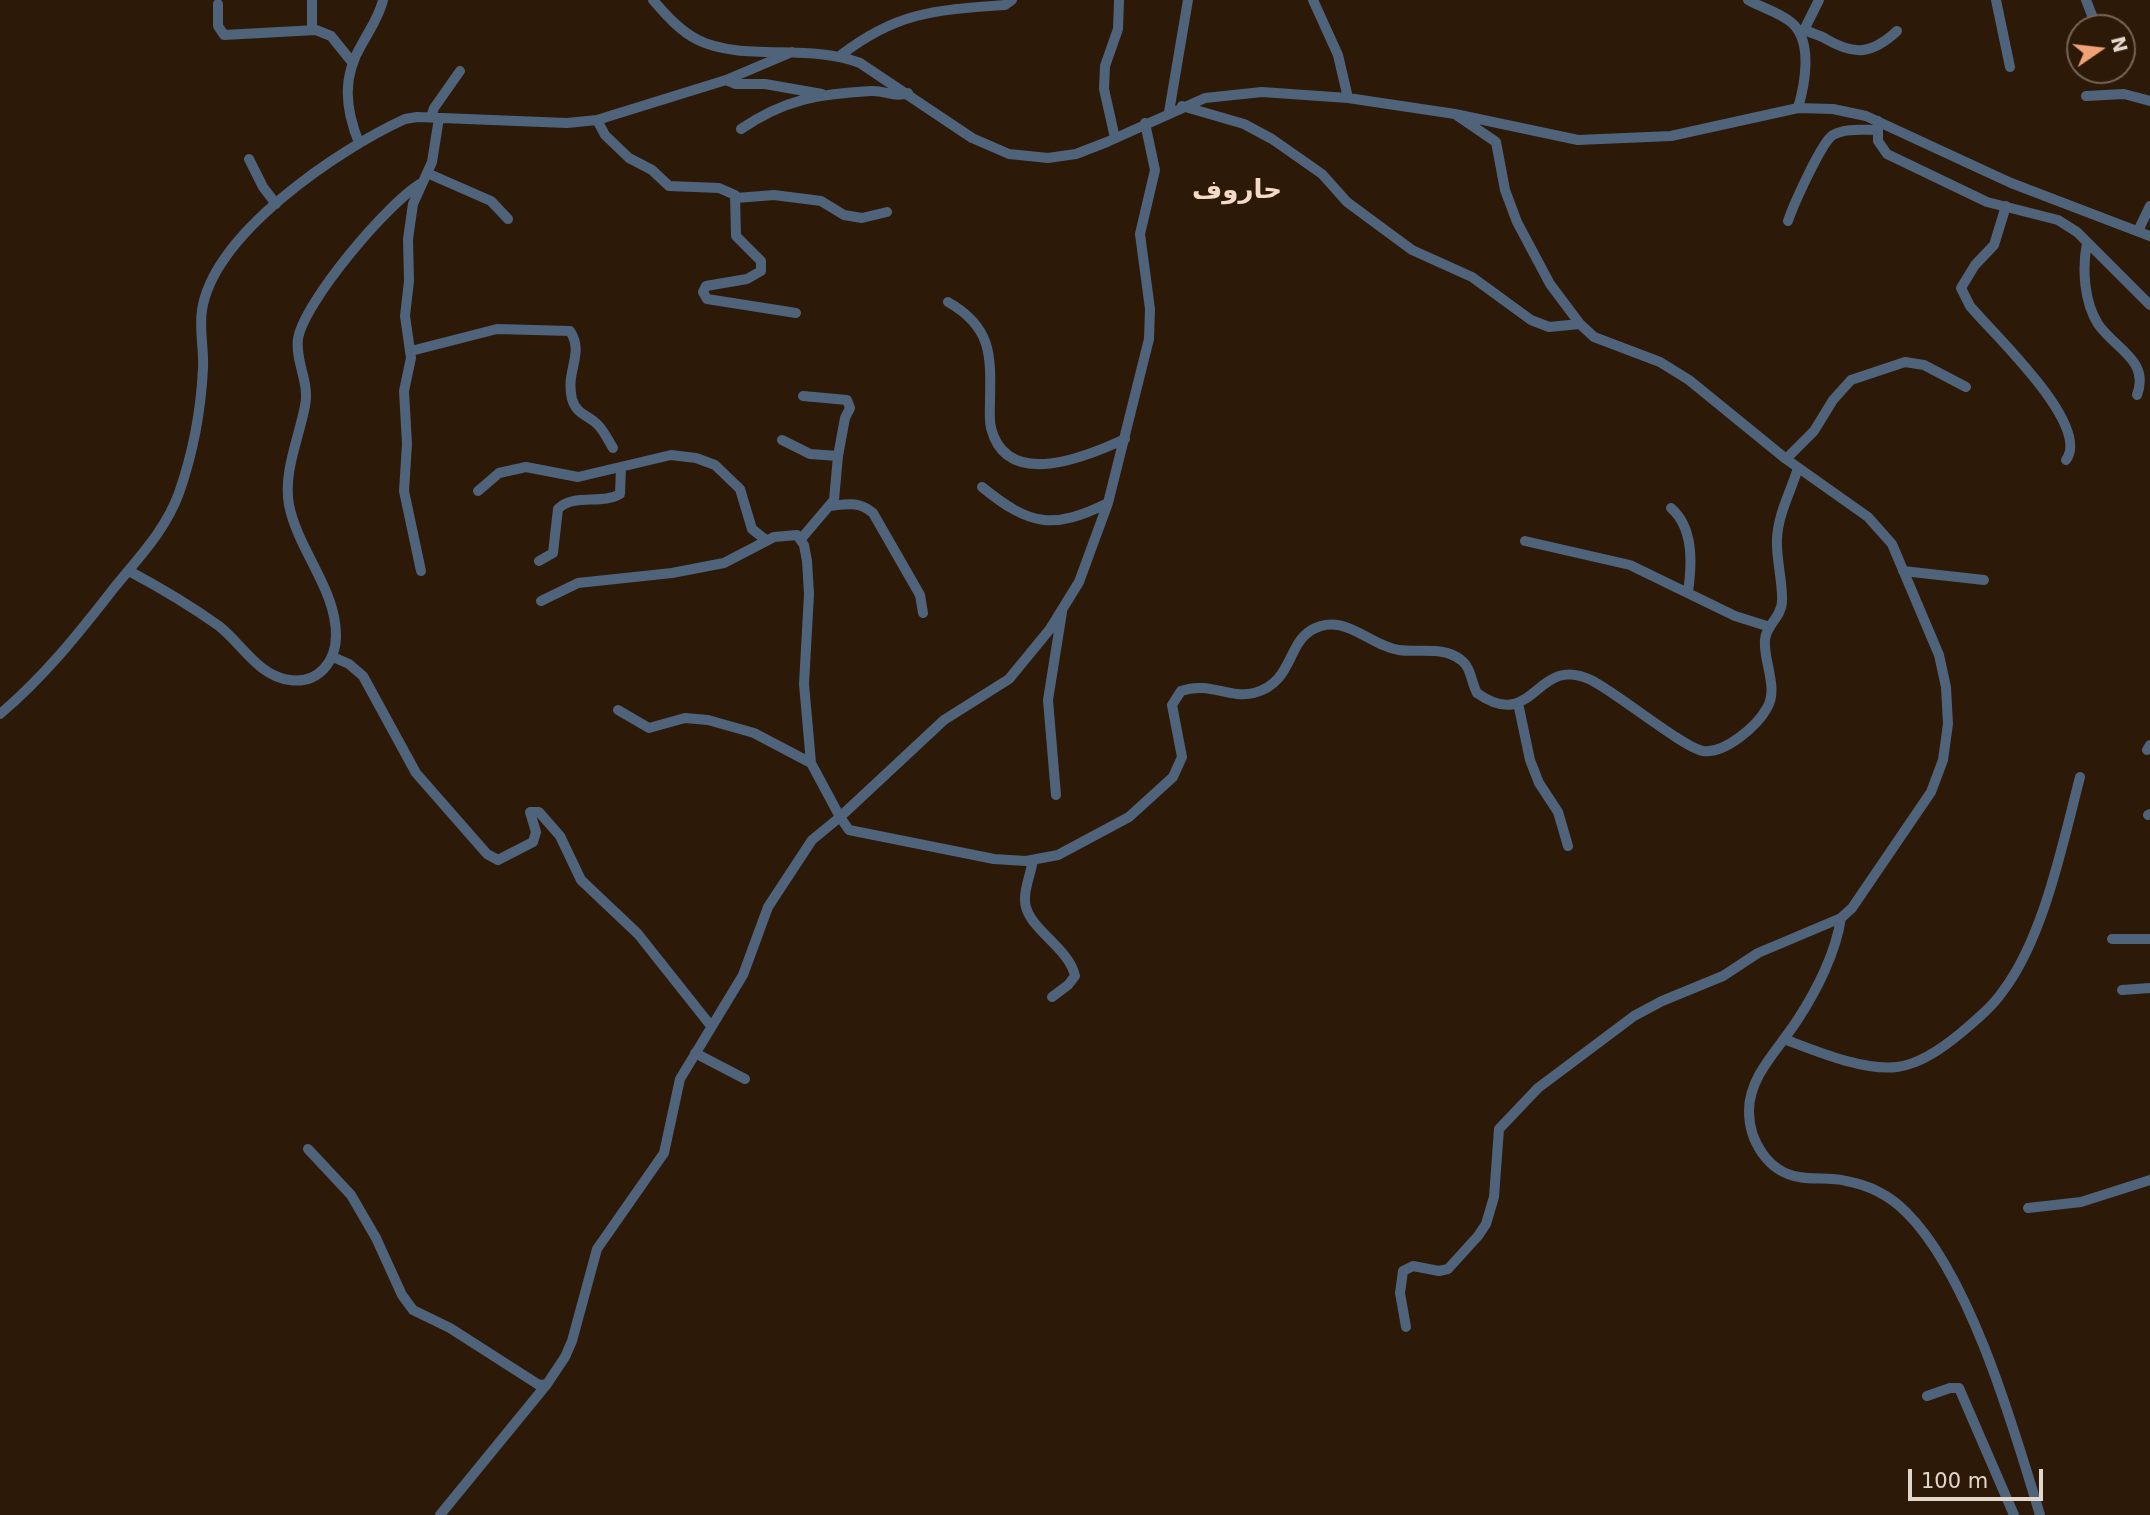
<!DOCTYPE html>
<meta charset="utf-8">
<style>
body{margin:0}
#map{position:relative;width:2150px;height:1515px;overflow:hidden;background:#2c1908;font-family:"DejaVu Sans",sans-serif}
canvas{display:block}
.north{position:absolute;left:2066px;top:14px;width:70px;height:70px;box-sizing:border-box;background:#2c1908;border:2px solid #756556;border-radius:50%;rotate:76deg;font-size:19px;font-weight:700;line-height:28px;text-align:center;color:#e3d6cb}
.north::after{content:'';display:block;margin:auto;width:24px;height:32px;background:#f0a378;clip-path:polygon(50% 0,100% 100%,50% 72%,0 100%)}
.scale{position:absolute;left:1908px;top:1469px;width:135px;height:32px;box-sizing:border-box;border:4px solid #e3d6cb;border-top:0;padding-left:9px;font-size:21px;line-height:24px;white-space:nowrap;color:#e3d6cb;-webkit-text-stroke:5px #2c1908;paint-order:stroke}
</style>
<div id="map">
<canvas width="2150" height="1515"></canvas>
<div class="north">N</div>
<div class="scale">100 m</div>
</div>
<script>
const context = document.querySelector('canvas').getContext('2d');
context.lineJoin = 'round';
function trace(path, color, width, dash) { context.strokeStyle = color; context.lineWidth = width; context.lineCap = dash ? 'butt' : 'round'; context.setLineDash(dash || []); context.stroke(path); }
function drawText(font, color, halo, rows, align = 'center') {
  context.font = font + ' "DejaVu Sans",Vazirmatn,sans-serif'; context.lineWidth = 7; context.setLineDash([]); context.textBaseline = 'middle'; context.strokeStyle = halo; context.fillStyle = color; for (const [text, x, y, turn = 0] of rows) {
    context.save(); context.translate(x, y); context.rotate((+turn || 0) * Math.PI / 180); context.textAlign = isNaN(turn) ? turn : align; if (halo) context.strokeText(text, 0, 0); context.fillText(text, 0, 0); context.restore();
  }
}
const minor = new Path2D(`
 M653,0C666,15 680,31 698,40C743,62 810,43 860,63L972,138L1009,154L1048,158L1076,154L1107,142L1205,98L1262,92L1348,98L1455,114L1578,140L1671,136L1798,108L1833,109L1866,116L2011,183L2150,236
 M1313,0L1338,55L1348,98
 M1748,0C1762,8 1779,12 1792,23C1813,42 1805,84 1798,108
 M1996,0L2010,67
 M2086,0L2097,28
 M218,4V26L224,35L316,30L331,36L352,62
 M312,30V0
 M1806,30C1812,34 1820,35 1826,39C1855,56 1872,54 1897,31
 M1802,34L1819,0
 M841,55C898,11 937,10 1005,5L1012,0
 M726,80L736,84H765L822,94
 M2086,96L2124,94L2150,101
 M1182,106L1244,124L1272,139L1322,174L1347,202L1412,250L1472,277L1531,320L1549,327L1580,324
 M1169,112L1188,0
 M1455,114L1496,142L1505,190L1517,222L1550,284L1580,324L1594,337L1660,362L1689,380L1786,459L1868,517L1892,544L1939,655L1946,687L1948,724L1943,760L1931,792L1852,908L1841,918C1836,952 1817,990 1798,1019C1780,1048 1749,1075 1749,1111C1749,1141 1768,1172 1799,1177C1814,1180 1830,1177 1846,1181C1869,1185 1890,1196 1906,1212C1970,1275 2014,1429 2040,1515
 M431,117L434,108L460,71
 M597,120L605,135L629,158L652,170L669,186L719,188L735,195L736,236L761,261V271L747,279L706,286L703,292L707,299L796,313
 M1878,121V141L1887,154L1987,202L2058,220L2077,232L2150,305
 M1145,123L1155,170L1140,234L1150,309L1149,339L1108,503L1079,582L1050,629L1009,679L944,720L840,817L849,830L994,859L1026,861L1058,855L1129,817L1173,777L1182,757L1172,705L1181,691C1209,681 1229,699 1254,693C1292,683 1287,646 1310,631C1343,610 1369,646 1399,650C1420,653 1443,646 1461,660C1471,667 1471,682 1477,693C1535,734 1535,653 1591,680C1617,693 1684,748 1703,751C1725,754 1757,726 1767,708C1779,688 1763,661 1765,640C1766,625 1781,618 1782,602C1783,582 1776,560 1777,539C1778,514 1791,491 1798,468
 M741,129C785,99 819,94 871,91C885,90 894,98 908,93
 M1115,138L1104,89L1105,66L1118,29L1119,0
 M359,143C345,108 342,77 362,44C370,29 379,17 383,0
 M249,159L263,187L276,204
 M427,173L491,201L508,219
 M736,198L774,195L821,201L844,215L862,218L887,212
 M2006,206L1994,245L1975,265L1961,288L1970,306C1993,334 2092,425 2066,460
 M1788,221C1793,206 1822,141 1833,135C1845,128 1862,130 1876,130
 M2138,231L2150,206
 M2087,243C2082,268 2084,302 2098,324C2115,349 2150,360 2137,395
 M948,302C992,327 991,355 990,401C990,410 989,419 991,428C1007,491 1088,456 1125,439
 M411,351L497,329L570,331C585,354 565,370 572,399C576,414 588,415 598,425C604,431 608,440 613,448
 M782,440L810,454L838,456
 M1786,459L1814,431L1833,400L1851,380L1905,362L1924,365L1966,387
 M982,487C1030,526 1053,530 1108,503
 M478,491L499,473L526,467L578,477L671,455L696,458L715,465L740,489L752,529L767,541
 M830,506C848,504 859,501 873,513L920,595L923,613
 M1671,508C1694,528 1692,564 1688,592
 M801,539L834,500L838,456L845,418L850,408L847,400L803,396
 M1525,541L1630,565L1735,616L1770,627
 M539,561L553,553L558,509C573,493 602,505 620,494L621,467
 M129,571C159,587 191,606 219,626C242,644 258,676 290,680C319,684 336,661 336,635C336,589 298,550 289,505C283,472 299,438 305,406C310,382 295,362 298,339C303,303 390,200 422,183
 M421,571L404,491L407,444L404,391L411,358L405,316L409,281L408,239L413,204L432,162L439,118
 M1903,571L1984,580
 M333,657L349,664L363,676L416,773L487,854L498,860L533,842L536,832L530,812H539L560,836L581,880L638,934L711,1026
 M1518,703L1530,760L1539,783L1558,812L1568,846
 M618,710L649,728L685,718L708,720L754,733L811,763
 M0,714C44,677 79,633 114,588C139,557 165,531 179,493C193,453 201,410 203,368C204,349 199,329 202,310C214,233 339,149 405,119L417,117L567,123L597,120L726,80L792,52
 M2147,750L2150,745
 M1056,795L1048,700L1062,612
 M2148,815L2150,814
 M1033,860C1031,873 1025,886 1025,898C1023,927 1068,945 1075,976L1068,985L1052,997
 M2112,939H2150
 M2122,990L2150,988
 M1784,1039C1816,1051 1863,1071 1897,1067C1921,1064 1944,1047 1962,1032C1976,1020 1992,1007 2003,991C2044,937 2063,842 2080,777
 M695,1053L745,1079
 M308,1149L351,1195L376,1238L402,1295L413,1310L450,1328L539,1385L547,1384L565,1357L572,1341L597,1249L664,1153L680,1079L743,975L768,907L812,840L840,817L811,763L804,684L809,594L807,561L804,545L797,535L774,537L724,563L672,573L578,583L541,601
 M2028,1208L2081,1202L2150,1180
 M1406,1327L1400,1293L1403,1271L1413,1266L1439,1271L1448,1269L1478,1236L1486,1224L1494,1197L1499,1129L1538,1088L1634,1016L1662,1001L1723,976L1758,953L1841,918
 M1927,1396L1950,1388H1959L2014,1515
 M440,1515L547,1384`);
const quarterNames = [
 ["حاروف",1237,191]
];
trace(minor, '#4f637a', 10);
drawText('bold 26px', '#f5dbc5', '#2c1908', quarterNames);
</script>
